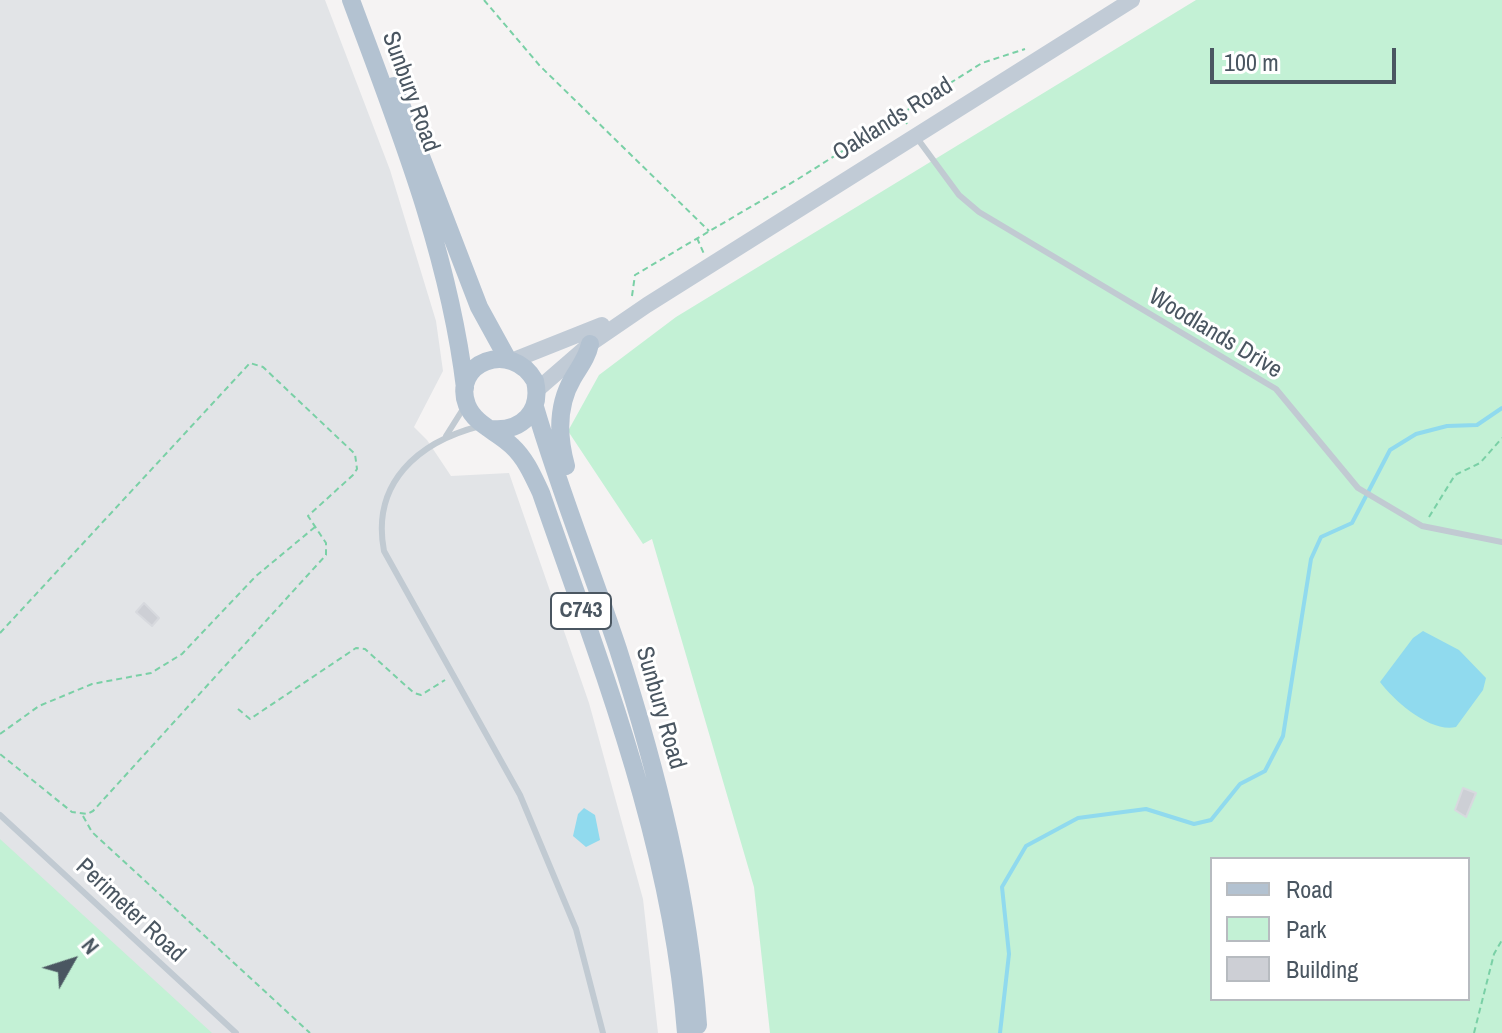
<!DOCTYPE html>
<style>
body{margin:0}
#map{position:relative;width:1502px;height:1033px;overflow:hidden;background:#f5f3f3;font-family:"Archivo Narrow",sans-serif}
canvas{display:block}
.legend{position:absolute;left:1210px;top:857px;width:260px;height:144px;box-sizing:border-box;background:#fff;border:2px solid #b7bbc0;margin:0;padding:10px 14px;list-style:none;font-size:24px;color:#4a5661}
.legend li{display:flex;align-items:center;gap:16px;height:40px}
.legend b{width:40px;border:2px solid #b7bbc0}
.north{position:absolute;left:32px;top:921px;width:80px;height:80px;-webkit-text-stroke:6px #fff;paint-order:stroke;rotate:51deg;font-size:22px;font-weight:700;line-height:32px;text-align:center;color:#4a5661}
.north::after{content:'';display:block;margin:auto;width:28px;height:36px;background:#4a5661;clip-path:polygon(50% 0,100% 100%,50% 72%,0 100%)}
.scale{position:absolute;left:1210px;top:48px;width:186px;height:36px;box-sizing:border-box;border:4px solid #4a5661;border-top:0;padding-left:10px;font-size:24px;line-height:28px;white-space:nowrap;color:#4a5661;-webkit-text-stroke:6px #fff;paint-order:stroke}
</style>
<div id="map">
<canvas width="1502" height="1033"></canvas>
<ul class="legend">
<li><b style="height:10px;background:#b3c2d1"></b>Road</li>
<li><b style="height:22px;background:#c3f1d5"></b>Park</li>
<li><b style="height:22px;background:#cdcfd5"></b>Building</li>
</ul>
<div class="north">N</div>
<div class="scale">100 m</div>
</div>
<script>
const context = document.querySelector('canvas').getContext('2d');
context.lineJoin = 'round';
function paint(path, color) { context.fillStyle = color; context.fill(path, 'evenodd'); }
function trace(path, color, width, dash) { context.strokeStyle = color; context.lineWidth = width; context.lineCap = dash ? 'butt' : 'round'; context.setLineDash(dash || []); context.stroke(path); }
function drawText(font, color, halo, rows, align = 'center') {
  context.font = font + ' "Archivo Narrow",sans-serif'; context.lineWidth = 6; context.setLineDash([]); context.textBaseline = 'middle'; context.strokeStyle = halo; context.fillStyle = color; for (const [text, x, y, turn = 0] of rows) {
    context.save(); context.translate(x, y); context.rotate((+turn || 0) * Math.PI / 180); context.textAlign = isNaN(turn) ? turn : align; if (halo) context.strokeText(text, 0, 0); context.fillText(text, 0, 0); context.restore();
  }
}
const airport = new Path2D(`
 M0,0H325L390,170L436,321L443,371L414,427L427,440L451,476L509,473L589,703L643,899L658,1033H0Z`);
const green = new Path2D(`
 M1196,0H1502V1033H770L754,887L652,539L643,544L568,431L599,375L676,317ZM1212,859H1468V999H1212Z
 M0,839L212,1033H0Z`);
const water = new Path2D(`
 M1423,631L1459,650L1486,678L1483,690L1456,727C1431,733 1395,702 1380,682L1413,638Z
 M584,808L595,815L600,840L586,847L573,836L578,814Z`);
const stream = new Path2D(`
 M1000,1033L1009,954L1002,887L1026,846L1078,818L1146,809L1194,824L1211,820L1240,784L1265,771L1283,736L1311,559L1321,537L1352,523L1390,450L1416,434L1447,426L1477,425L1502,408`);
const building = new Path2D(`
 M144,603L159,618L152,626L136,612Z
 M1463,788L1476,793L1466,817L1455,810Z`);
const path = new Path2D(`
 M484,0L540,66L709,231
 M900,113L907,124
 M697,238L704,254
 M632,296L635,275L798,179L982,63L1025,49
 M1429,517L1455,475L1480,463L1502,438
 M0,633L250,363L263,367L355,454L357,469L353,475L308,516L326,543V555L93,811L87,814L72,812L0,754
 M238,709L250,719L356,648L365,649L414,693L421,695L445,680
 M0,734L39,706L92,684L151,673L182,654L256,576L315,527
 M83,816L92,832L310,1033
 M1474,1033L1494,954L1502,940`);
const service = new Path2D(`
 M917,138L959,195L979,212L1276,389L1358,488L1422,526L1502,542
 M480,426C418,442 371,483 384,551L520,795L576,929L603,1033
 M446,436L463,409
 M0,815L236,1033`);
const secondary = new Path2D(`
 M514,360L602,325
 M537,390L590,344L647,305L1132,0`);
const primary = new Path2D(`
 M351,0C398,127 449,253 465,388
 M394,86L479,307L507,358
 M535,407C559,489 591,568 618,649C657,771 689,897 698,1025
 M491,429C522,432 542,411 535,381C511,339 451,363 467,405C475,425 497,431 512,446C526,459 533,476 541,493C602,669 672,845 686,1033
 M566,466C558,437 557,405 573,378C580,366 587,358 590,344`);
const shields = [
 [581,611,60]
];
const shieldNames = [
 ["C743",581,611]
];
const streetNames = [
 ["Sunbury Road",410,92,70],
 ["Oaklands Road",893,120,-32],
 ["Woodlands Drive",1215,334,31],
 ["Sunbury Road",660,708,74],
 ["Perimeter Road",130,911,43]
];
paint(airport, '#e2e4e7');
paint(green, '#c3f1d5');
paint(water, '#90daee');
trace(stream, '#90daee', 4);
paint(building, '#cdcfd5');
trace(building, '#d7d9de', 2);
trace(path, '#7ad0a6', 2, [6, 4]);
trace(service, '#c1cad2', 6);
trace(secondary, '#c1cbd6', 16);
trace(primary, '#b3c2d1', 18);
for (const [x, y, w] of shields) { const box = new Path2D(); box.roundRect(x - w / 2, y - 18, w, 36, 6); context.fillStyle = '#fff'; context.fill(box); trace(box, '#4a5661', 2); }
drawText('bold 22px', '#4a5661', null, shieldNames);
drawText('24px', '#4a5661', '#fff', streetNames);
</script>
